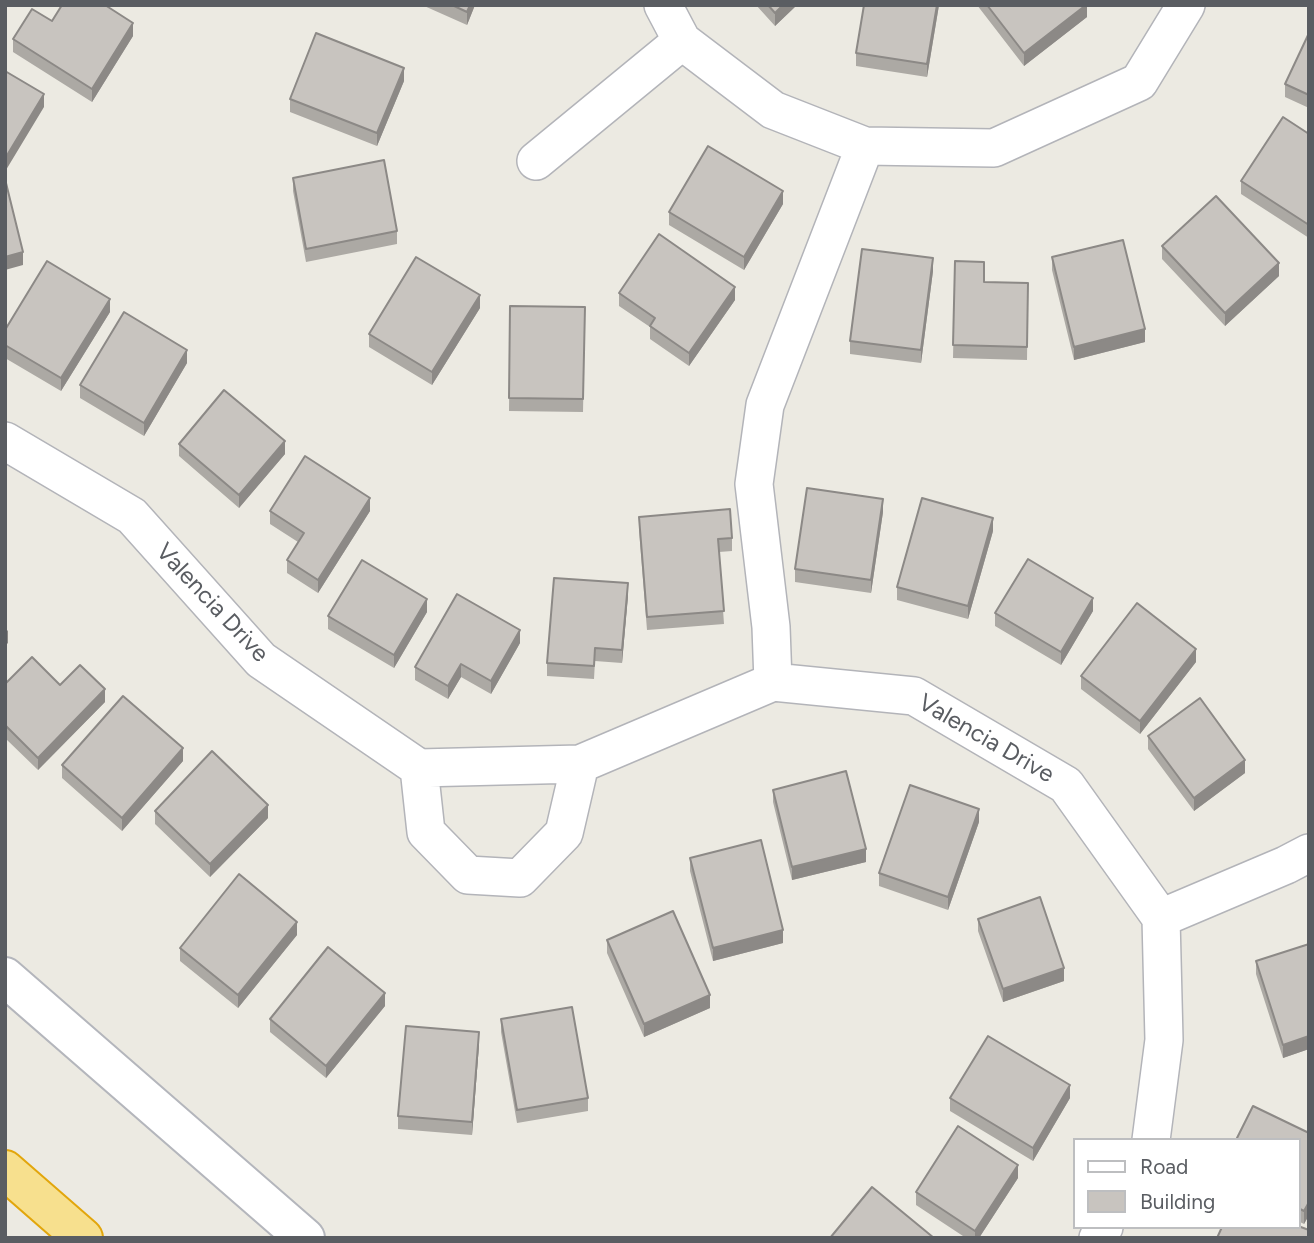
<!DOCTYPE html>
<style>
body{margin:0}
#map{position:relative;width:1314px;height:1243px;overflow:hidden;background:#eceae2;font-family:Figtree,sans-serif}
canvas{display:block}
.frame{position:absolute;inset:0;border:7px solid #5a5d62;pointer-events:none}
.legend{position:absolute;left:1073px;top:1138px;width:228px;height:91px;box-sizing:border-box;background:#fff;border:2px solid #bdbec0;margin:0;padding:9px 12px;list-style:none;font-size:21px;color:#5a5d62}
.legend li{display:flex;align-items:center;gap:14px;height:35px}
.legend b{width:35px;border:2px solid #bdbec0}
</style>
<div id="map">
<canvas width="1314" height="1243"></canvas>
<div class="frame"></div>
<ul class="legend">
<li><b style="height:9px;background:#fff"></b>Road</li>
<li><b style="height:19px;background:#c8c4bf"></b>Building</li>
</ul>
</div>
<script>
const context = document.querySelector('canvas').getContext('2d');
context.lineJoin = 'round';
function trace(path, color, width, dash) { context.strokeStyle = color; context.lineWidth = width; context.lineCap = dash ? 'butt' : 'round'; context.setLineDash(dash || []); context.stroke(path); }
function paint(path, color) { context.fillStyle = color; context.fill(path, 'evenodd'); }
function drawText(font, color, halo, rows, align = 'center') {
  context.font = font + ' Figtree,sans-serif'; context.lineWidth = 5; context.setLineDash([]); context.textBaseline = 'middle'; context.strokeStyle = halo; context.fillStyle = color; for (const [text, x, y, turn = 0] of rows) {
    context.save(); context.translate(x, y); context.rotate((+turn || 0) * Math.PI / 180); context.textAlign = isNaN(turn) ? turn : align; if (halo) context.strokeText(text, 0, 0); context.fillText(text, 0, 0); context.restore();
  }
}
const minor = new Path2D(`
 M663,5L682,41L773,110L865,146L994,148L1139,82L1186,5
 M536,161L682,41
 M5,441L132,516L261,660L419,768L580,764L773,682L914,696L1066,785L1161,918L1164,1040L1151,1140
 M773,682L771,627L754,484L765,405L865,146
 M419,768L426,832L468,875L520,878L564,833L580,764
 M1161,918L1286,865L1309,853
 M1098,1238L1104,1227`);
const secondary = new Path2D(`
 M5,977L305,1238`);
const motorway = new Path2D(`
 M5,1170L83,1238`);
const wall = new Path2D(`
 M422,5H475L467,25Z
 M756,5H797L775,26Z
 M864,5H939L927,77L856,66V53Z
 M977,5H1087V17L1024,66Z
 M52,21L133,36L92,102L13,52V39Z
 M1309,33V108L1285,97V84Z
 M404,81L377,146L290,112V99Z
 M1309,134V238L1241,194V181Z
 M293,178L397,231V244L306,262L293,191Z
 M783,204L744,270L669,225V212Z
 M1162,246L1279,276L1225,326L1162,259Z
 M1052,257L1145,342L1074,360L1052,270Z
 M955,261L984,282L1028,283L1027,360L953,358Z
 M933,271L921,363L850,354V341Z
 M619,293L735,300L689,366L650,339V327L619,306Z
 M510,306L585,307L583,412L509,411Z
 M480,308L432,385L369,347V334Z
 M110,312L61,391L5,358V330Z
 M187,363L144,436L80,398V385Z
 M179,444L285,454L239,508L179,456Z
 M270,511H370L318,593L287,573V560L298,542L270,524Z
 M883,512L871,593L795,582V569Z
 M639,517L732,538V551L719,552L724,624L647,630L639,530Z
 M993,531L968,619L897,600V587Z
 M628,596L622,663L595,661L594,679L547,676V663Z
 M1093,611L1061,665L995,626V613Z
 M427,612L394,668L328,629V616Z
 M520,643L491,694L461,677L448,699L415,680V667Z
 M1196,662L1140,734L1081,689V676Z
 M5,684L60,685L105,702L38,770L5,738Z
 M1148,736L1245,773L1194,811L1148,749Z
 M183,761L122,831L62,778V765Z
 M773,790L866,862L792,880L773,802Z
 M155,811L268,818L210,877L155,824Z
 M979,822L948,910L879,886V873Z
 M690,858L783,943L713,961L690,871Z
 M978,919L1064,981L1003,1002L978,931Z
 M297,935L238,1008L180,961V948Z
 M607,940L710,1008L644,1037L607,953Z
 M1309,944V1049L1283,1058L1256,974V961Z
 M385,1006L326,1078L270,1032V1019Z
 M501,1019L588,1098V1111L517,1123L501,1032Z
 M479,1045L472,1135L398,1129V1116Z
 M950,1098H1070L1033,1161L950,1111Z
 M1309,1133V1215L1304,1224L1298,1221V1140Z
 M1018,1178L979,1238H966L916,1205V1192Z`);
const shadedWall = new Path2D(`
 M470,5H475L467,25V12Z
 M783,5H797L775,26V13Z
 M937,5H939L927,77V64Z
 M1086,5H1087V17L1024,66V53Z
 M133,23V36L92,102V89Z
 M404,68V81L377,146V133Z
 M44,94V107L6,170V157Z
 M783,191V204L744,270V257Z
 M23,252V265L5,270V257Z
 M933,258V271L921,363V350Z
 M1279,263V276L1225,326V313Z
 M735,287V300L689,366V353Z
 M480,295V308L432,385V372Z
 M110,299V312L61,391V378Z
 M1145,329V342L1074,360V347Z
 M187,350V363L144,436V423Z
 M285,441V454L239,508V495Z
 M370,498V511L318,593V580Z
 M883,499V512L871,593V580Z
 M993,518V531L968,619V606Z
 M628,583V596L622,663V650Z
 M1093,598V611L1061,665V652Z
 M427,599V612L394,668V655Z
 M8,630V643L5,646V633Z
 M520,630V643L491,694V681Z
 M1196,649V662L1140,734V721Z
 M461,664V677L448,699V686Z
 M105,689V702L38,770V758Z
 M183,748V761L122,831V818Z
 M1245,760V773L1194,811V798Z
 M268,805V818L210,877V864Z
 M979,809V822L948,910V897Z
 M866,849V862L792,880V867Z
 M297,922V935L238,1008V995Z
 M783,930V943L713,961V948Z
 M1064,968V981L1003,1002V989Z
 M385,993V1006L326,1078V1066Z
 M710,995V1008L644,1037V1024Z
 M479,1032V1045L472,1135V1122Z
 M1309,1036V1049L1283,1058V1045Z
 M1070,1085V1098L1033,1161V1148Z
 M1018,1165V1178L979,1238H975V1231Z
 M1309,1202V1215L1304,1224V1211Z`);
const building = new Path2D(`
 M62,5H105L133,23L92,89L13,39L32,9L52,21Z
 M452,5H470L467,12Z
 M768,5H783L775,13Z
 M864,5H937L927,64L856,53Z
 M987,5H1086L1024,53Z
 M316,33L404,68L377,133L290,99Z
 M1309,33V95L1285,84Z
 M5,71L44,94L6,157L5,156Z
 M1283,117L1309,134V225L1241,181Z
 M708,146L783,191L744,257L669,212Z
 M384,160L397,231L306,249L293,178Z
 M6,183L23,252L5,257V183Z
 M1216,196L1279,263L1225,313L1162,246Z
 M659,234L735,287L689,353L650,326L655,318L619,293Z
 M1123,240L1145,329L1074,347L1052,257Z
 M862,249L933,258L921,350L850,341Z
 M416,257L480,295L432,372L369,334Z
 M47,261L110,299L61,378L5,345V330Z
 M955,261L984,262V282L1028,283L1027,347L953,345Z
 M510,306L585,307L583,399L509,398Z
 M124,312L187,350L144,423L80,385Z
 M224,390L285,441L239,495L179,444Z
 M305,456L370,498L318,580L287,560L304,533L270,511Z
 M807,488L883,499L871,580L795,569Z
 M922,498L993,518L968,606L897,587Z
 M730,509L732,538L718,539L724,611L647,617L639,517Z
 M1028,559L1093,598L1061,652L995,613Z
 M362,560L427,599L394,655L328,616Z
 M554,578L628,583L622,650L595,648L594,666L547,663Z
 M457,594L520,630L491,681L461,664L448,686L415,667Z
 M1137,603L1196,649L1140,721L1081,676Z
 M32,657L60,685L80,665L105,689L38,758L5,725V684Z
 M123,696L183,748L122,818L62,765Z
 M1200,698L1245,760L1194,798L1148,736Z
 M212,751L268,805L210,864L155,811Z
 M846,771L866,849L792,867L773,790Z
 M910,785L979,809L948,897L879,873Z
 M761,840L783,930L713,948L690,858Z
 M239,874L297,922L238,995L180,948Z
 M1040,897L1064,968L1003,989L978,919Z
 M673,911L710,995L644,1024L607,940Z
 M1309,944V1036L1283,1045L1256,961Z
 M328,947L385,993L326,1066L270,1019Z
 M572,1007L588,1098L517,1110L501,1019Z
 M406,1026L479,1032L472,1122L398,1116Z
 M988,1036L1070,1085L1033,1148L950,1098Z
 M1253,1106L1309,1133V1202L1304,1211L1298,1208V1140H1236Z
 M958,1126L1018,1165L975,1231L916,1192Z
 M872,1187L934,1238H830Z
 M1298,1226L1309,1230V1238H1217L1222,1227H1298Z`);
const streetNames = [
 ["Valencia Drive",212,603,47],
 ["Valencia Drive",986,739,30]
];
trace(minor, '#b3b4b9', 40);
trace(secondary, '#b4b6bc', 42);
trace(motorway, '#e2a60c', 42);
trace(minor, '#fff', 37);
trace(secondary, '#fff', 38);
trace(motorway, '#f7e08e', 38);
paint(wall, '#aca9a4');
paint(shadedWall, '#8c8986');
paint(building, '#c8c4bf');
trace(building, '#8c8986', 2);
drawText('24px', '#5a5d62', '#fff', streetNames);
</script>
